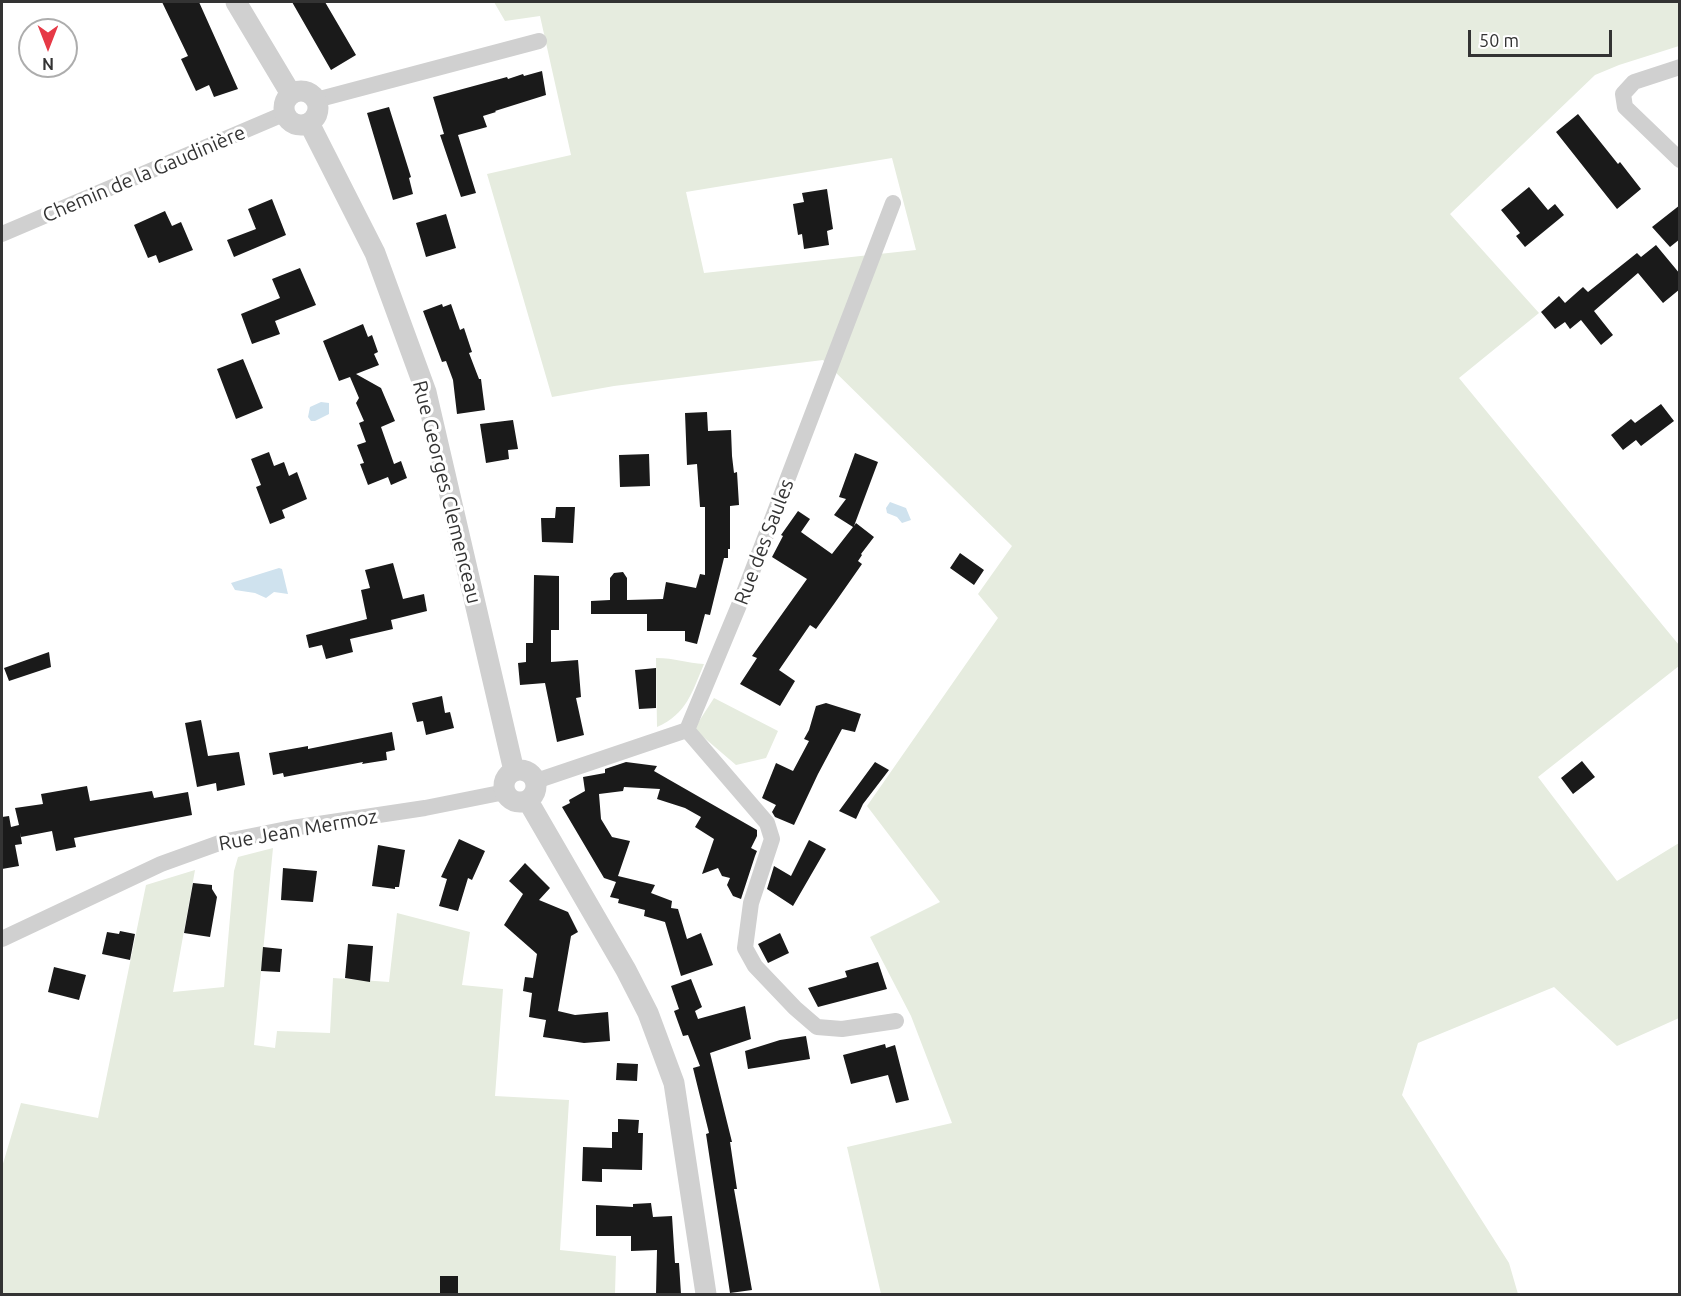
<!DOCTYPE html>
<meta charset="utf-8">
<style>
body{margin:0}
#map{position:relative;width:1681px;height:1296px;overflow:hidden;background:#fff;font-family:Ubuntu,sans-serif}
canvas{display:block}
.frame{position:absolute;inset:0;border:3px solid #333;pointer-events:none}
.north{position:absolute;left:18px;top:18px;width:60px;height:60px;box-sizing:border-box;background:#fff;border:2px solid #adadad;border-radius:50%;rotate:180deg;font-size:16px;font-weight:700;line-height:24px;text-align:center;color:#333}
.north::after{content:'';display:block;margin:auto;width:21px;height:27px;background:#e63946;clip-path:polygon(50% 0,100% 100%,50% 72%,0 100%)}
.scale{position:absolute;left:1468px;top:30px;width:144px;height:27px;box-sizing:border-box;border:3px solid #333;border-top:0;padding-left:8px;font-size:18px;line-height:21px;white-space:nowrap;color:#333;-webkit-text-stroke:4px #fff;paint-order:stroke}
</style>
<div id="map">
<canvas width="1681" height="1296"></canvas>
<div class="frame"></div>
<div class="north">N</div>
<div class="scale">50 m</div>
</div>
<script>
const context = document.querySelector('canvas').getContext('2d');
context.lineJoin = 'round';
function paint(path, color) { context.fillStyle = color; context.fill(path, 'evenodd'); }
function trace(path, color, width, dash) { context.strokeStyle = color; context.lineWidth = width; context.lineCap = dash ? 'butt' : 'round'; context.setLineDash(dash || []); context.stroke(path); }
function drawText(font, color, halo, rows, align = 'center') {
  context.font = font + ' Ubuntu,sans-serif'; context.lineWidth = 6; context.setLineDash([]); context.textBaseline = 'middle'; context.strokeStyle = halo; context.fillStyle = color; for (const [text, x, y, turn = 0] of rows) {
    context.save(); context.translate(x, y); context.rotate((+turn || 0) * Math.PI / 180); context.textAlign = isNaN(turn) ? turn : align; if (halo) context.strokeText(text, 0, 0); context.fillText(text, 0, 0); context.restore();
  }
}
const green = new Path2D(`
 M494,2H1679V46L1619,65L1595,75L1450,214L1539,313L1459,378L1679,645V666L1538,777L1617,881L1679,843V1018L1617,1046L1554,987L1418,1043L1402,1095L1509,1263L1518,1294H881L847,1147L952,1123L911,1016L870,937L940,902L867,806L998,618L978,594L1012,546L823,360L614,386L552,397L487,174L571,155L540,16L505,21ZM892,158L916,250L704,273L686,192Z
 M656,658C675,658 687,663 704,664C692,692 687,714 657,727Z
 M714,698L778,731L766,758L736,765L694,729Z
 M273,848L254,1045L275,1048L277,1031L330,1033L333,978L389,982L397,913L470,932L462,985L503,989L495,1096L569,1100L560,1250L616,1256L615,1294H2V1167L21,1103L98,1118L146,885L195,870L173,992L224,987L234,871L238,857Z`);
const water = new Path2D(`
 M321,402L329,403V414L315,421H311L308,417L310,407Z
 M890,502L906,508L911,520L902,523L897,517L887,513L886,508Z
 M279,568L282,569L288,594L274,592L266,598L255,593L235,590L231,583Z`);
const building = new Path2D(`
 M162,2H199L238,89L214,97L209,85L196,91L181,59L188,56Z
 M292,2H325L356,55L331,70Z
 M542,71L546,95L495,111L496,112L483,116L487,127L458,135L476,193L461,197L440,135L444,134L433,97L507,77L508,79L523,74L524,76Z
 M389,107L411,177L409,178L413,194L393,200L367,113Z
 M1578,114L1618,164L1620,162L1641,189L1617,209L1556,132Z
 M1529,187L1548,210L1555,204L1564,215L1525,247L1516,236L1520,233L1501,210Z
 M827,189L833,229L827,231L829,245L804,249L802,234L798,235L793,204L804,202L802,193Z
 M272,199L286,235L234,257L227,240L256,229L248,209Z
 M1680,205V239L1670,247L1652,227Z
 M165,211L172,226L181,222L193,250L159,263L156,255L148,258L134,225Z
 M446,214L456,248L426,257L416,223Z
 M1656,245L1680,274V289L1663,303L1638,273L1594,311L1613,335L1601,345L1581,320L1570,329L1565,322L1555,329L1541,312L1559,296L1565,303L1583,287L1588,292L1637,253L1641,257Z
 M300,268L316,305L275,321L280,334L252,344L241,314L280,298L272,279Z
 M442,304L443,307L451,304L460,330L464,328L472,352L469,353L479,379H481L485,410L457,414L453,380L446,361L442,362L423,311Z
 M363,324L368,337L372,335L378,352L374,354L379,365L356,374L381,388L395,421L381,427L394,464L401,461L407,478L391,485L388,477L368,485L360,464L364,463L357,445L366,442L359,423L364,421L356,403L359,398L350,377L339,381L323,341Z
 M243,359L263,408L236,419L217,369Z
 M1661,404L1674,421L1641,446L1636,440L1623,450L1611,435L1631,419L1635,423Z
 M707,412L708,431L731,430L732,456L734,473L737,472L739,505L730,506V549H728V558H724L710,615L705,614L697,644L685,641V631H647V614H591V601L610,600V578L614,573L623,572L627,578V600L663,599L666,582L696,588L700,574L705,575V507H700L697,464L687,465L685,413Z
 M513,420L518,449L508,450L509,459L486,463L480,424Z
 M269,452L274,466L284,462L289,476L297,472L307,499L282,510L285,518L270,524L256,487L261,485L251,459Z
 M855,453L878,462L854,526L856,523L874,537L861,554L862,555L858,561L862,564L834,604L816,629L810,625L779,670L795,681L780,706L740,684L757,658L752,656L807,579L772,557L783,536L781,535L798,511L810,519L801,532L832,554L853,527L834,515L846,499L839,497Z
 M649,454L650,486L620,487L619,455Z
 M556,507H575L573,543L542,542L541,518H555Z
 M960,553L984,570L974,585L950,568Z
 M393,563L403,599L424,594L427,611L391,620L393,629L350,639L353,652L326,659L322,645L309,648L306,635L367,619L361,590L370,588L365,570Z
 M534,575L559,576V630H551V662L578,660L581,697L576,698L584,735L557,742L545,683L520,685L518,663L526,662V643H533Z
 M49,652L51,667L9,681L4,668Z
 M656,668V708L639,709L635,670Z
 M442,696L445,713L450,712L454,728L426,735L423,721L417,722L412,703Z
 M826,703L861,714L855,732L842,729L818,774L794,825L775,817L772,812L776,805L762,798L776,763L793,771L809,741L804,739L809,730L816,706Z
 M201,720L208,756L239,752L245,785L217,791L216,783L197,787L185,723Z
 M392,732L395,750L386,752L387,760L362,764L363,762L284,777L283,773L273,775L269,753L308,746V749Z
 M1582,761L1595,777L1573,794L1561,778Z
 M626,762L657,766L654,771L757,830V836L751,848L757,851L755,856L741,899L733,896L727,885L730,878L722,876L718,868L702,874L714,839L695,827L701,817L685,808L657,799L660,789L624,787L623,791L599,794L601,819L612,837L630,841L618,876L655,885L651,893L672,901L671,908L678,909L687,939L701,933L713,965L681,976L665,922L644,916L645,910L618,903L619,899L610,897L616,882L604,878L562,807L570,803L569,800L585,791L583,777L605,773V769Z
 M875,762L889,770L863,804L856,819L839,811Z
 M87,786L90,801L152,791L154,798L188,792L192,815L74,838L76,847L56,851L52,831L21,837L20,832L22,844L15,845L19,866L2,869V817L9,816L11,827L19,825L15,808L43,804L41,794Z
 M459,839L485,851L472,880L468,878L458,911L439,906L447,879L441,877Z
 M809,840L826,849L793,906L767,889L774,866L791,876Z
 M378,845L405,850L399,887H395V889L372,886Z
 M525,863L550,888L539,900L568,912L578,932L571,936L558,1011L575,1015L608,1012L610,1041L584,1043L543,1037L546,1020L529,1017L532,993L523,991L525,977L533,978L537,954L504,925L523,894L509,881Z
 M283,868L317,871L313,902L281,900Z
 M193,883L212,885V889L217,897L210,937L184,933Z
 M120,931L135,934L130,960L102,954L107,932L119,934Z
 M780,933L789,953L768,963L758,944Z
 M348,944L373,946L370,982L345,978Z
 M263,947L282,949L280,972L261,971Z
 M878,962L887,989L818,1007L808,988L847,977L845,971Z
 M54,967L86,975L79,1000L48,992Z
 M691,979L702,1007L695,1011L698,1019L745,1006L751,1039L710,1053L732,1142H730L737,1189H734L752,1290L730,1293L706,1134L709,1133L693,1068L700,1066L688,1035L683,1036L674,1011L679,1009L671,986Z
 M806,1036L810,1059L748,1069L745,1051L780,1040Z
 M885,1044L886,1048L895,1045L909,1100L896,1103L888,1075L851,1084L843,1055Z
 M617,1063L638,1064L637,1081L616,1080Z
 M618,1119L639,1120L638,1133H643L642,1170L602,1169V1182L582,1181L583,1147L612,1148V1132H618Z
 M651,1203L653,1217L672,1216L675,1263H679L681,1294H656L657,1250L631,1251V1236H596V1205L633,1207V1204Z
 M440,1276H458V1294H440Z`);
const minor = new Path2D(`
 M1680,67L1634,82L1623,94L1625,107L1680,160
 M316,100L539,41
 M2,234L286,113
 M687,730L767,823L772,839L751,903L745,948L755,966L795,1008L817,1027L842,1029L896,1021
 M536,781L687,730L742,598L893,203
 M2,939L161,864L222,842L292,828L425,808L505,792`);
const tertiary = new Path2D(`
 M236,2L291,94
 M284 108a17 17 0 1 1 34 0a17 17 0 1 1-34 0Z
 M309,123L375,253L426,392L514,771
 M504 786a16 16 0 1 1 32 0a16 16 0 1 1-32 0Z
 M528,801L626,970L648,1013L674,1083L706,1294`);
const streetNames = [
 ["Chemin de la Gaudinière",144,174,-23],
 ["Rue Georges Clemenceau",447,492,76],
 ["Rue des Saules",764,542,-69],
 ["Rue Jean Mermoz",298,830,-10]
];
paint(green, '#e6ecdf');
paint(water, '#cfe2ee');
paint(building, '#1a1a1a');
trace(minor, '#d0d0d0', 16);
trace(tertiary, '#d0d0d0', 21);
drawText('20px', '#333', '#fff', streetNames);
</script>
